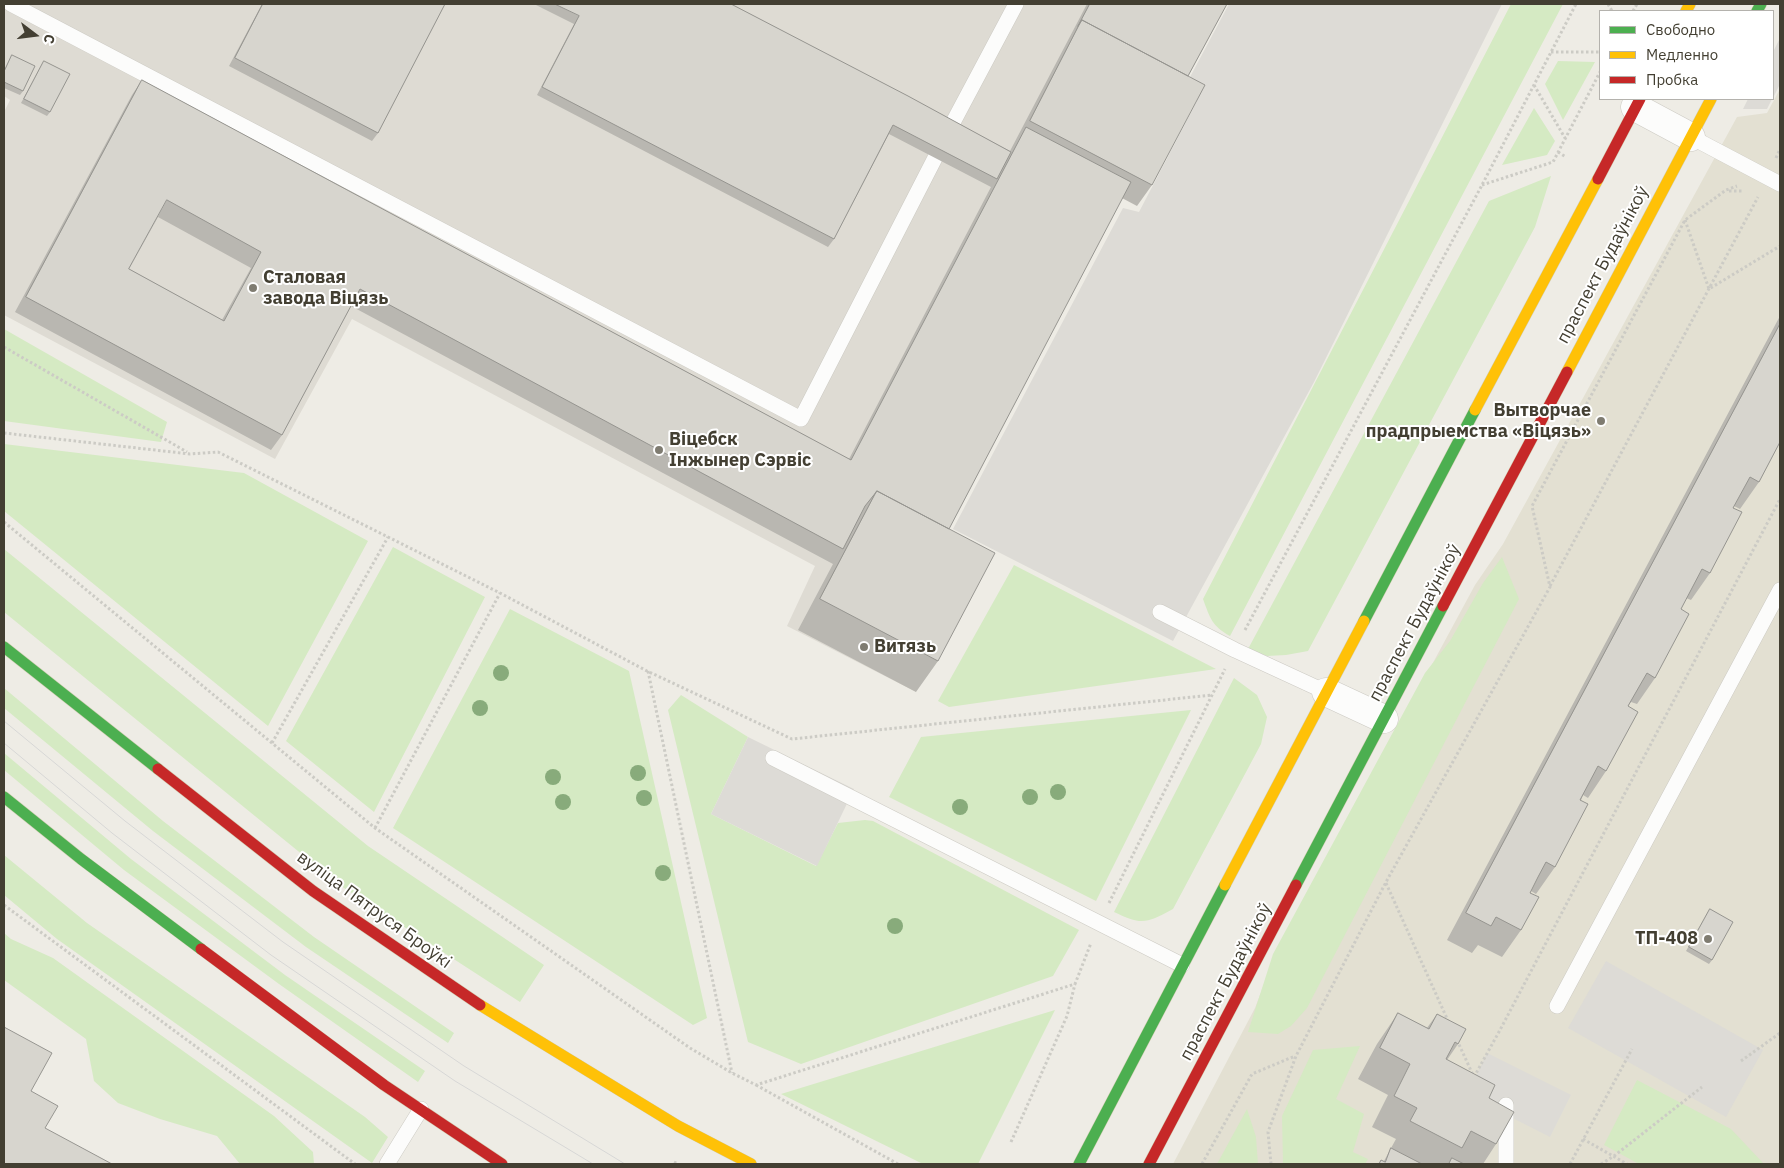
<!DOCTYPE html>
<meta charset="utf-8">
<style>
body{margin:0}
#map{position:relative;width:1784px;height:1168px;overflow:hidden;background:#eeece5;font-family:"IBM Plex Sans",sans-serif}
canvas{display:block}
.frame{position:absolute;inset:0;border:5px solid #433f32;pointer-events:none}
.legend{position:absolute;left:1599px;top:10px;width:175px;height:90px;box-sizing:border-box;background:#fff;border:1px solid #b4b2ad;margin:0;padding:6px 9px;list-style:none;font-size:15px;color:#433f32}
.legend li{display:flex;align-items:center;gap:10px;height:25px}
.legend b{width:25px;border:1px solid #b4b2ad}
.north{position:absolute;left:10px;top:10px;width:50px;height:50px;-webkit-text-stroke:4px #fff;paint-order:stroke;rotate:105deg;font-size:14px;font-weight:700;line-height:20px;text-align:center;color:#433f32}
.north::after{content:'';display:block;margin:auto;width:18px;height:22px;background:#433f32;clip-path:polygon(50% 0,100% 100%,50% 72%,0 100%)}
</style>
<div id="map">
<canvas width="1784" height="1168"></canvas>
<div class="frame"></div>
<ul class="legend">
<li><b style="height:6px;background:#4caf50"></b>Свободно</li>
<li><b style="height:6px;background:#ffc107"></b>Медленно</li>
<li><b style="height:6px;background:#c62828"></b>Пробка</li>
</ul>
<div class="north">С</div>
</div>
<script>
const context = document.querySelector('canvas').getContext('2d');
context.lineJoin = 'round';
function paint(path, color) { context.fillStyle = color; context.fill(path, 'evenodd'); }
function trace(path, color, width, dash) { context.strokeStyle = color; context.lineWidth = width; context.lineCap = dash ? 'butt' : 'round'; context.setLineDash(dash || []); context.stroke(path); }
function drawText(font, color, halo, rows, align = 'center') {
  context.font = font + ' "IBM Plex Sans",sans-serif'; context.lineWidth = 4; context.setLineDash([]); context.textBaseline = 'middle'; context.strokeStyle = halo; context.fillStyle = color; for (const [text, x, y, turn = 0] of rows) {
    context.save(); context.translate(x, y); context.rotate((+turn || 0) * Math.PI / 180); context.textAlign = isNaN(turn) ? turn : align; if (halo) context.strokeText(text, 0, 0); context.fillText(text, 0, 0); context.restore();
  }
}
const residential = new Path2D(`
 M1780,89V1164H1173L1255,1008L1275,955L1475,585L1503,544L1737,117L1767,113Z`);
const industrial = new Path2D(`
 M4,4H1219L929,559L916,692L787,626L815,566L352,319L275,459L4,315V112L10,100L4,96Z`);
const green = new Path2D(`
 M1511,4H1563L1230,636C1212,626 1210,618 1203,599Z
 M1558,61L1595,62L1563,120L1545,84Z
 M1534,108L1555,141L1547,155L1502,165Z
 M1551,176L1535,227L1308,651L1286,655L1267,656L1248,649L1489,201Z
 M4,329L167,422L161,442L4,421Z
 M4,444L244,473L368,541L268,726L4,511Z
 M393,547L485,597L374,812L286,741Z
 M4,549L368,846L544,965L520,1002L341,886L4,612Z
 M1502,557L1519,599L1307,1008L1291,1026L1278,1034L1248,1032L1273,954L1425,673L1450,641L1483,583Z
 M1014,565L1216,669L949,707L938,701Z
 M510,609L629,671L707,1018L693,1025L393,828Z
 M1234,678L1257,695L1267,717L1261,744L1173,909C1146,924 1141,925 1114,912Z
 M4,688L163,821L314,937L454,1033L448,1043L306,947L153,831L4,708Z
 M681,695L748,737L711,814L816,866L838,823L865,820L873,821L1079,930L1053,976L801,1064L748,1042L668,710Z
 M1191,710L1096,901L889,797L921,737Z
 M4,753L131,859L285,975L425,1071L418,1082L279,984L124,870L4,770Z
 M4,855L87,923L365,1117L388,1137L372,1163L57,939L4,895Z
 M4,933L11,939L53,958L274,1116L313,1152L314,1164H240L217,1136L160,1119L118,1103L94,1081L86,1039L4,980Z
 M1055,1010L978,1164H923L781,1094Z
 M1360,1046L1336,1099L1364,1114L1353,1152L1368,1159L1365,1164H1283L1282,1116L1313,1050Z
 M1637,1080L1731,1129L1764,1164H1639L1604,1145Z
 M1247,1109L1256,1137L1258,1164H1217Z`);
const parking = new Path2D(`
 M1229,4H1502L1314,382L1173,641L953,529L1123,208L1139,212L1197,101L1182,92Z
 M1780,38V84L1773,98V52Z
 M1748,99H1772L1767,109H1743Z
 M748,737L854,789L817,866L711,814Z
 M1606,961L1763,1050L1726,1117L1568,1028Z
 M1487,1053L1571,1095L1550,1137L1467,1095Z`);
const path = new Path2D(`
 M1608,4L1612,11
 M1633,11L1637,4
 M1551,52H1600
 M1534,85L1565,138
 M1558,152L1566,157
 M1776,158L1780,149
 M1482,185L1553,162L1600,72
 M1729,191H1743
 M1685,220L1709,289L1780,246
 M4,347L187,452
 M4,433L190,454L218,452L500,593L647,671L792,739L1212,695
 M4,522L375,828L690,1048L732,1073L756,1085L1075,984L1091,943
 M1550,586L1758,197
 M1245,630L1482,185L1576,4
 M648,671L732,1073
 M272,743L388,537
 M375,828L500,593
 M1386,883L1449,1023
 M1109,903L1225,669
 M4,905L355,1164
 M1457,1040L1473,1075
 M1741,1061L1780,1033
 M1474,1077L1500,1030L1780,499
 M756,1085L898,1164
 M1583,1139L1627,1164
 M1011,1142L1067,1016L1075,984
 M674,1162L678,1164
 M1202,1164L1252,1074L1295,1056
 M1271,1164L1268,1132L1296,1056L1386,882L1550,587L1532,506L1685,220L1726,190L1737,186
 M1570,1164L1632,1049
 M1601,1164L1614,1156L1702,1087`);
const lane = new Path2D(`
 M11,4L801,419L935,158
 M949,130L1016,4
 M1691,137L1780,184
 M1160,612L1235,650L1326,692
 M773,758L1182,965
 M1557,1006L1780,590
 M387,1164L421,1109
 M1506,1164V1105`);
const street = new Path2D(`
 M1635,107L1691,137
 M1326,692L1384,719`);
const fast = new Path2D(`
 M1757,11L1761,4
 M1364,621L1475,410
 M4,647L158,769
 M4,797L81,859L201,949
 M1296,885L1443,606
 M1079,1164L1225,885`);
const slow = new Path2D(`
 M1686,11L1690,4
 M1567,372L1711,99
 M1475,410L1598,179
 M1225,885L1364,621
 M480,1005L678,1126L751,1164`);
const jam = new Path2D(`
 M1598,179L1640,99
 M1443,606L1567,372
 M158,769L313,891L480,1005
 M201,949L384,1085L502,1164
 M1149,1164L1296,885`);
const tram = new Path2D(`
 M4,721L125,821L283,942L464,1066L625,1164
 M4,743L112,833L271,955L455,1081L593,1164`);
const trees = [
 [501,673],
 [480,708],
 [638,773],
 [553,777],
 [1058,792],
 [1030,797],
 [644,798],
 [563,802],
 [960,807],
 [663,873],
 [895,926]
];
const wall = new Path2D(`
 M262,4H445L378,133L372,141L229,66Z
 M534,4H731L1010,151L1087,4H1227L1188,76L1152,185L1137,206L1122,198L949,529L938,661L916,692L798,630L833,564L351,306L282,435L271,450L15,312L132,95L142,80L849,459L991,187L889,134L834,239L828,247L537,95L574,24ZM158,217L251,268L222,320L129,269Z
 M12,55L23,91L20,95L4,88V70Z
 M44,61L50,112L47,116L21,103Z
 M1780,316V442L1759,482L1740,509L1734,506L1710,573L1691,600L1686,598L1681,609L1655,678L1637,704L1631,702L1628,706L1606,771L1588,798L1583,795L1555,867L1536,894L1531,891L1530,893L1521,930L1502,957L1478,945L1472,953L1447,940Z
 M1710,909L1712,960L1709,964L1686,951Z
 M1398,1013L1427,1028L1437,1014L1458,1044L1447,1060L1489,1098L1496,1144L1483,1164H1378L1381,1160L1384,1161L1396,1139L1372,1127L1388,1095L1358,1079L1377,1044Z`);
const building = new Path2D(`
 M263,4H445L378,133L235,58Z
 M555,4H731L908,96L1011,152L997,179L893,125L834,239L542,87L579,16Z
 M1090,4H1227L1188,76L1082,20L1078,26Z
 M1082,20L1205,85L1152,185L1030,121Z
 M12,55L35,66L23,91L4,82V72Z
 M44,61L70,74L50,112L24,99Z
 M142,80L851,460L1026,127L1131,182L949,529L877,491L865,506L843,549L360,289L282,435L26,297ZM167,200L261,252L224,321L129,269Z
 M1780,324V442L1759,482L1750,477L1733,508L1742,512L1710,573L1702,569L1681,609L1689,614L1655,678L1647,673L1628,706L1638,712L1606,771L1598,766L1580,800L1588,804L1555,867L1546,862L1538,877L1530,893L1539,897L1521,930L1496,917L1491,926L1466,913Z
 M877,491L995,553L938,661L820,599Z
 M1710,909L1733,922L1712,960L1689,947Z
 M1398,1013L1429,1029L1437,1014L1466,1029L1458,1044L1455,1042L1446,1059L1495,1085L1489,1098L1514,1112L1496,1144L1471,1131L1462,1148L1410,1121L1417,1108L1394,1096L1410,1064L1380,1048Z
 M4,1027L52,1053L31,1091L58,1106L45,1128L112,1164H4Z
 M1391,1148L1422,1164H1379L1381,1160L1385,1162Z
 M1452,1158L1464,1164H1449Z`);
const markers = [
 [253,288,5,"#7f7c71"],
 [1601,421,5,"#7f7c71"],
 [659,450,5,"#7f7c71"],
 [864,647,5,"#7f7c71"],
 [1708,939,5,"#7f7c71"]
];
const streetNames = [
 ["праспект Будаўнікоў",1603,265,-62],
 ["праспект Будаўнікоў",1415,623,-62],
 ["вуліца Пятруся Броўкі",374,910,36],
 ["праспект Будаўнікоў",1226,982,-62]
];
const poiNames = [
 ["Сталовая",263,278],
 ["завода Віцязь",263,299],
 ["Вытворчае",1591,411,"right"],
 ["прадпрыемства «Віцязь»",1591,432,"right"],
 ["Віцебск",669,440],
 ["Інжынер Сэрвіс",669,461],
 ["Витязь",874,647],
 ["ТП-408",1698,939,"right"]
];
paint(residential, '#e3e0d2');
paint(industrial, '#dedbd3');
paint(green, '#d5eac3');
paint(parking, '#dddbd6');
trace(lane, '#cccac3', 16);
trace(street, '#cccac3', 29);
trace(fast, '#d1cdb2', 12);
trace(slow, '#d1cdb2', 12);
trace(jam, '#d1cdb2', 12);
trace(path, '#cccbc5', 3, [2.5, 2.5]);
trace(lane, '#fcfcfb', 15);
trace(street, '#fcfcfb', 28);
trace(fast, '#4caf50', 11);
trace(slow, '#ffc107', 11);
trace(jam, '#c62828', 11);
trace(tram, '#d7d7d6', 1);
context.fillStyle = '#88ab7b';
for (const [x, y] of trees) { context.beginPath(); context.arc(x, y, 8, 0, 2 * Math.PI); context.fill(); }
paint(wall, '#b9b7b1');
paint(building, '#d7d5ce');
trace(building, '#969590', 1);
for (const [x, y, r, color] of markers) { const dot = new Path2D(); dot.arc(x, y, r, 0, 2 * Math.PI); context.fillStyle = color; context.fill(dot); trace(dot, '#fff', 2); }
drawText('18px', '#433f32', '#fff', streetNames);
drawText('bold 18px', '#433f32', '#fff', poiNames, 'left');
</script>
